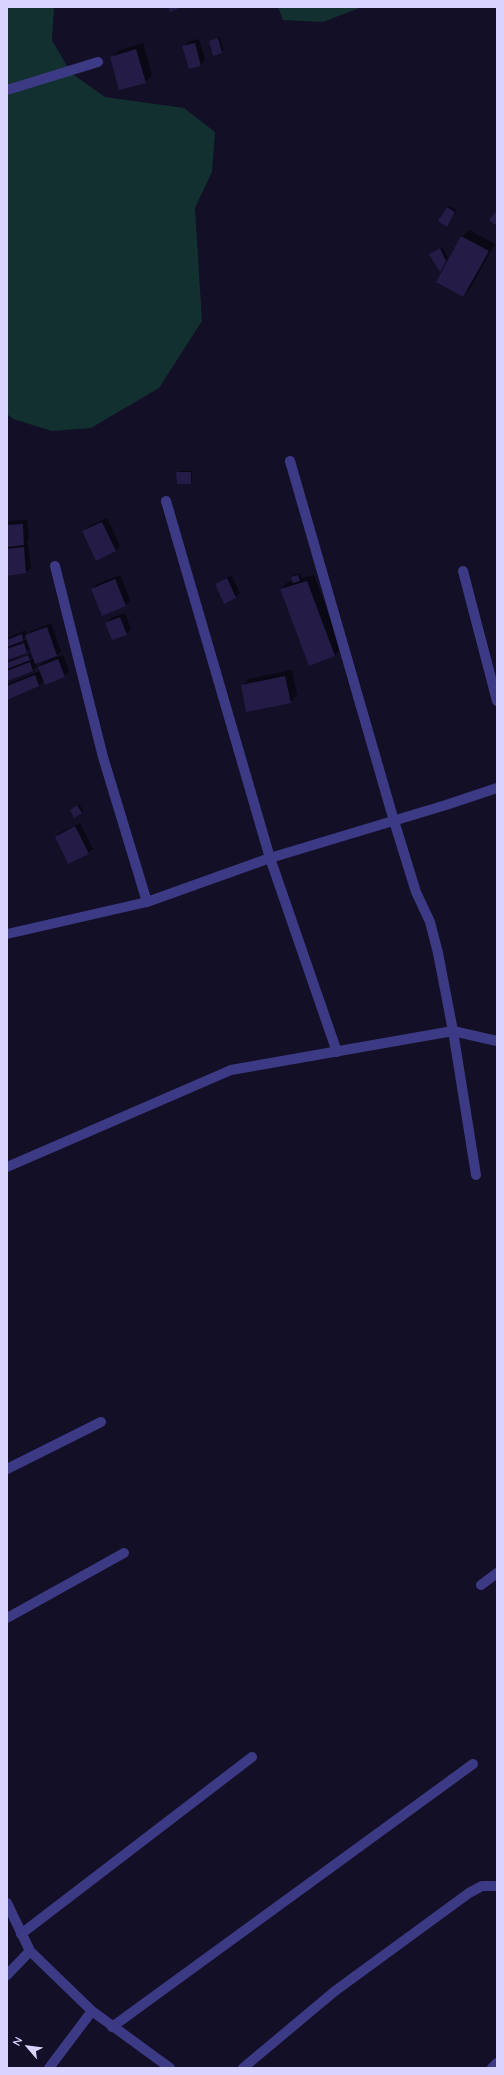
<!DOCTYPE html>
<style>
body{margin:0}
#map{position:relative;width:504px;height:2075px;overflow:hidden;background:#130f26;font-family:Quicksand,sans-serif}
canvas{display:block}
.frame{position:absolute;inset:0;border:8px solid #d9d4ff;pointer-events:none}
.north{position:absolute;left:8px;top:2027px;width:40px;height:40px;-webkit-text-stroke:3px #130f26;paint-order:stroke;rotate:298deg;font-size:11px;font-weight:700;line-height:16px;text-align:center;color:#d9d4ff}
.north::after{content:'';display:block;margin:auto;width:14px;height:18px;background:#d9d4ff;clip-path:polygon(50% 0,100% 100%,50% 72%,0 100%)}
</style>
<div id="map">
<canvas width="504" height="2075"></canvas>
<div class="frame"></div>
<div class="north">N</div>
</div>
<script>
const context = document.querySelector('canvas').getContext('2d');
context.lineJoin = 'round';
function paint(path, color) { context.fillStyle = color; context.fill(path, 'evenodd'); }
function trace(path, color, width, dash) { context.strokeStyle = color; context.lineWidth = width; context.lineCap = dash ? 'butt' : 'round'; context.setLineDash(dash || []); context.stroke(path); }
const green = new Path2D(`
 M7,7H54L52,40L71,73L105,97L184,108L215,132L212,172L195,208L202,321L159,388L91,428L52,431L13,419L7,414Z
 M278,7H362L323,22L283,20Z`);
const shadow = new Path2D(`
 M220,37L224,50L213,54L210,41Z
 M199,39L205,60L201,65L189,68L183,47L188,42Z
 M143,43L152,75L146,82L111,58L118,51Z
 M449,206L457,210L449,223L447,208Z
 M469,230L495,244L470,289L463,295L438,281L462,237Z
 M442,247L448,258L440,271L431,254Z
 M179,471H192V481L190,483L177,473Z
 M107,518L120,546L116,550L83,532L88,527Z
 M27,520L29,540L25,543H28L31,568L26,572L7,575V521Z
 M300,573L302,578L314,575L342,648L335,655L310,665L281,589L288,582L293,581L292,577L294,575Z
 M120,575L130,600L126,605L102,614L92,589L97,584Z
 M231,575L240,593L235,597L216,584Z
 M125,613L131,629L126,634L107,623L111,618Z
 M51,623L61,651L54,658L63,655L69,671L65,676L46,684L44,680L39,685L7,698V684L40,671L39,667L43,663L51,659L50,658L36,663L37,666L32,671L7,680V662L30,654L32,657L28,661L34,658L31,648L26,652L7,659V638L26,630L27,635L31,631ZM26,636L28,639L20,642Z
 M292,670L297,695L290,702L242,686L249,679Z
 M79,804L83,810L81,812L73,808Z
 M80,823L93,849L88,853L56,837L61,832Z`);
const building = new Path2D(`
 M168,7H183L170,12Z
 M218,38L222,53L213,56L209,41Z
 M195,43L201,66L189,69L182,46Z
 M136,49L146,83L119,90L110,57Z
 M447,207L455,212L447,227L438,221Z
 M495,212L497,214V226L489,220Z
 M461,236L489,251L463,297L436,282Z
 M440,248L446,261L440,272L429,254Z
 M176,472H191V484H177Z
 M102,522L116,551L96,561L82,531Z
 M23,524L24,545L7,547V525Z
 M24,547L26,573L7,576V549Z
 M298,575L300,581L293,583L291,577Z
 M227,578L236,598L224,604L215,584Z
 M115,579L126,606L102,616L91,589Z
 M307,581L335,656L309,666L280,589Z
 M120,617L127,635L112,640L105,623Z
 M47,627L57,656L35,664L25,635Z
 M22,634L23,641L7,647V640Z
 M24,643L27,653L7,660V649Z
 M28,655L30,660L7,669V663Z
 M58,659L65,677L45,685L38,667Z
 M30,662L33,671L7,681V671Z
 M35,675L39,686L7,700V686Z
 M285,676L291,703L246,712L241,685Z
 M77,805L82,813L74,818L70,810Z
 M75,826L89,854L68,864L55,837Z`);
const minor = new Path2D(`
 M7,90L98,62
 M290,461L394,821L416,892L430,922L438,953L453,1031L476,1175
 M166,501L270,858L337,1052
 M55,566L103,757L147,902
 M463,571L497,701
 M7,934L147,902L270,858L446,805L497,788
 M7,1167L231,1070L453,1031L497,1041
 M7,1469L101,1422
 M481,1585L497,1573
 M7,1618L124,1553
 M7,1903L30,1951L92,2011L170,2068
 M21,1934L252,1757
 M7,1975L30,1951
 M112,2027L473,1764
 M49,2068L92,2011
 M243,2068L335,1991L469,1893L482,1886H497
 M492,2068L497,2063`);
paint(green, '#12302f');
paint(shadow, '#0007');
paint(building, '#241b47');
trace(minor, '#3d3a85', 10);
</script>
